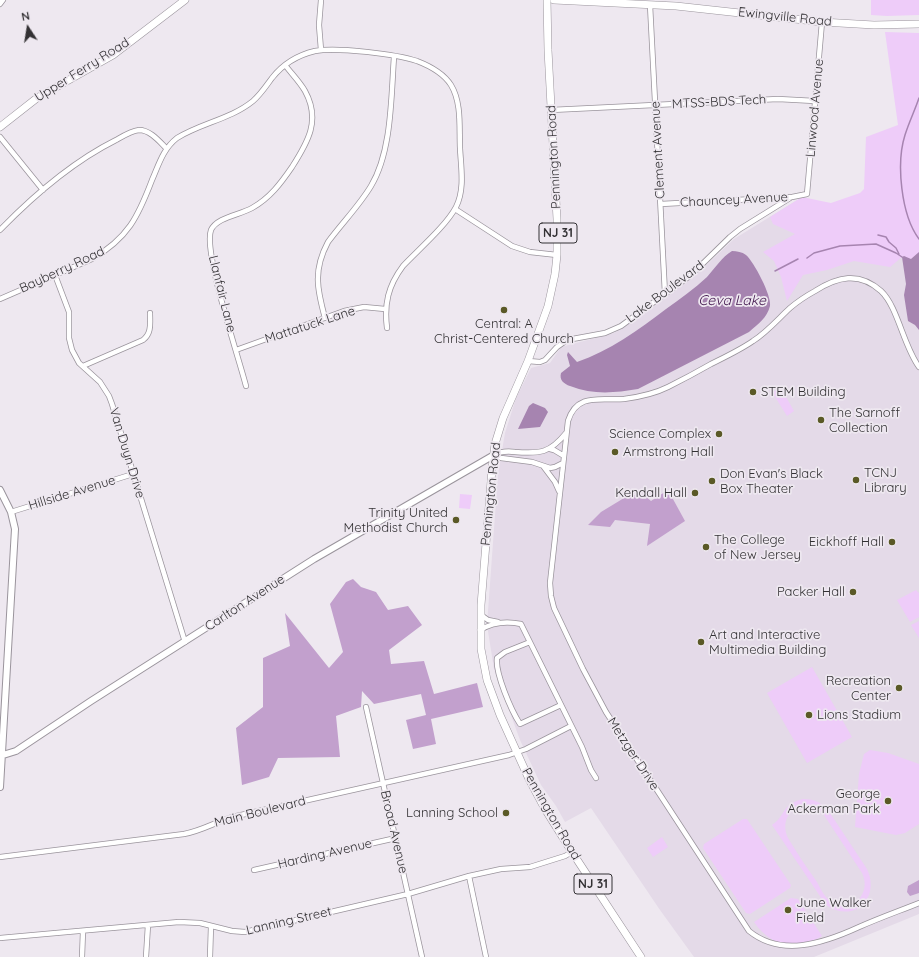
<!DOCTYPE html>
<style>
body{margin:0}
#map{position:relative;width:919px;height:957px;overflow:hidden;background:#eee8f0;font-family:Quicksand,sans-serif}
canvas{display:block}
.north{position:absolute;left:8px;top:8px;width:40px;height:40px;-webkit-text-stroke:3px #eee8f0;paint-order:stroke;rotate:348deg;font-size:11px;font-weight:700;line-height:16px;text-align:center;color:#333134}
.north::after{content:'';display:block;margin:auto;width:14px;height:18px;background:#333134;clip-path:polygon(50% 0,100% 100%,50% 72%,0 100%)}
</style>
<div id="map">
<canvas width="919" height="957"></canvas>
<div class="north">N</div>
</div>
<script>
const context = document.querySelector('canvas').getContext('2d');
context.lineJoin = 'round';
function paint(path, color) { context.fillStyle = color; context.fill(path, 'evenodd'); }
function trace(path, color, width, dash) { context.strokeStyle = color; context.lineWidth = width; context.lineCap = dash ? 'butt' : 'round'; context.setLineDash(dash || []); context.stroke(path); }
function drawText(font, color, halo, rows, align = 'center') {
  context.font = font + ' Quicksand,sans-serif'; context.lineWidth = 3.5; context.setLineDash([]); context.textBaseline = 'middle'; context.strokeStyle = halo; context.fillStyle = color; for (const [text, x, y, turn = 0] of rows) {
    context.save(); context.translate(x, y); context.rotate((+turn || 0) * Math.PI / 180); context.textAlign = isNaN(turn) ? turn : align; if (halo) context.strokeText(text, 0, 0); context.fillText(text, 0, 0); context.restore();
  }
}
const built = new Path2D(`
 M802,197L919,227V914L814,957H694L660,910L591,808L565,822L556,806L541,785L520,740L494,669L487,625L498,474L505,433L516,398L531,368L550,363L561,347L614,333L641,316L697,274L734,239Z`);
const green = new Path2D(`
 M871,0H919V15L887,16L871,15Z
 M885,32L919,33V253L911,259L902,257L890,267L854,261L827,270L803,275L787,301L781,277L774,261L763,252L795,234L773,224L770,217L802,197L831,203L860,193L864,189L866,137L898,125Z
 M781,388L794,411L787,416L772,392Z
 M460,494L472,495L470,509L459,508Z
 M916,590L919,593V617L910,622L897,600Z
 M919,621V638L911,625Z
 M812,667L852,737L807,763L767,693Z
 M870,750L888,753L919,764V824L905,833L896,835L855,827L859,774L864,754Z
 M803,799C813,799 821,802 828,810L867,869C881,899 853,924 826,905L772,825C786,816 781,804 803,799ZM805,805L814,806L822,812L862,873C873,895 848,917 829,900C824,896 820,888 817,882C807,868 797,853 788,838C781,823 788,808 805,805Z
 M743,819H747L791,885L790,888L750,914L746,913L703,848L704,844Z
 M662,837L668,847L653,857L647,848Z
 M791,898L798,899L822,936C796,952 771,947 754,922Z`);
const forest = new Path2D(`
 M668,490L685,521L647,546L650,524L615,520L610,527L588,525L601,512L629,495H644L651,501Z
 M353,579L361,587L376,592L388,610L408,606L422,625L389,650L391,664L424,661L434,694L477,683L483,707L431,719L436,744L413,749L406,720L426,715L421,694L374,704L362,691L361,707L336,716L340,757L278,758L269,777L242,785L236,728L263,707V658L290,646L285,613L329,668L343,652L330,604L346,582Z
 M919,880V893L910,896L907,892L908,886Z`);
const water = new Path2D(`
 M732,251C737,251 742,252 746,255C754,262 772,296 770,306C767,318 758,324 749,332L638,389C614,393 593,395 570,386C564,384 559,380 561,373L570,366L567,355L568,352L577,362C609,351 639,330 666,309C680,299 694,289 707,277C715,268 722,257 732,251Z
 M919,252V330L915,325L908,321L904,295L906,284L902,257L904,256L911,259Z
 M533,403L545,408L548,412L540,427L518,429L529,406Z`);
const stream = new Path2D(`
 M919,98C915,110 909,122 905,135C896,163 901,215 919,239
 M878,235L886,237L889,242L896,248L899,254
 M807,258L814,253L840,246L876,244L896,253L902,257
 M775,271L798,259`);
const minor = new Path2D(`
 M321,0L319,25L321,50
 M0,4L3,0
 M650,5L665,294
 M551,110L778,99L815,101
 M0,137L43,190
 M661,204L792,197L807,194L822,22
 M455,209L512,246L530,252L557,255
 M0,230C34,195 72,162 116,140C123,136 131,131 139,130C150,130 159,141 166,148
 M55,275L69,312V338L72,350L79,363L100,382L109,396L112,404L185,642
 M0,299L92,259C128,238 138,217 152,180C159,164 163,149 177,138C201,123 231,119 253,101C261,94 266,86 272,78C283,64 298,55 315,51C337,47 396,54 417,61C430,66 444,74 451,85C462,103 459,128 460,148C461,168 465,189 456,207C446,226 418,250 403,266C388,286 384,304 387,328
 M325,318C317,289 313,270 328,242C342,223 359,206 371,186C392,151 391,97 394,57
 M236,350L344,311L364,307L385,309
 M528,361L540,362L545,360L557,347L567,340L605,333L621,326L691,275L730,237L740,229L790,198
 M83,366L143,340C152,333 150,323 150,313
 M919,367C903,345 898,307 881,291C859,271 837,277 815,291C806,296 797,302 790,308C778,319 767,332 753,341C740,350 725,357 711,364C697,372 682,380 668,387C654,394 639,397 624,399C601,401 577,392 568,421L550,583L551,596L554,608L583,669L606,712L749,931C781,957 822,944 859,927C879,918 899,911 919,903
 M246,386C239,358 203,252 211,230C217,217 240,215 252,208C270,198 281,183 292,167C308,142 321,120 305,91C300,82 291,73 285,65
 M550,449L554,450L564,456
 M494,455C501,451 507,451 515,452C540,454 550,453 566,433
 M494,455L501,458L532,462L550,468L555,467L563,463
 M543,466L555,482L559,491
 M11,512L133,474
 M481,615L488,620L498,622
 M480,630C493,622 507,621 521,624L582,747L591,770L596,778
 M530,642L505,652L497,658C495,673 511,710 520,724L561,705
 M366,707L422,957
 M0,857L184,834C201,831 216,822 232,817L509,755L526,749L571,726
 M254,870L396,838
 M469,876L486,957
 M0,938L179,922L200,923L232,931L245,932L408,894L469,876L501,869L530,867L565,856L572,852
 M82,957L83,931
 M146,957L148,925
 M210,957L211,926`);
const tertiary = new Path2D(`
 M0,490L11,512L15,529L0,787
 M0,756L16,751L91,701L314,559L494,455`);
const secondary = new Path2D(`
 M554,0L676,6L822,22L874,25L919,24
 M0,127L37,98L113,55L185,0`);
const primary = new Path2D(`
 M547,0L548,50L557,219V255L555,274L548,306L528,361L503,418L495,444L492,469L481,605V649L487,680L500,715L529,779L545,809L572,852L641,957`);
const markers = [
 [504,310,4,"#5a5926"],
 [753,392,4,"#5a5926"],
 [821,420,4,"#5a5926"],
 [719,434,4,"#5a5926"],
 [615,452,4,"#5a5926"],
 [856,480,4,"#5a5926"],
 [712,481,4,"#5a5926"],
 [695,493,4,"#5a5926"],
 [456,520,4,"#5a5926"],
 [892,542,4,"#5a5926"],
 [706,547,4,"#5a5926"],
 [853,592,4,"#5a5926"],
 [701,642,4,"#5a5926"],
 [899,688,4,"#5a5926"],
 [809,715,4,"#5a5926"],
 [888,801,4,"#5a5926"],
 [506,813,4,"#5a5926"],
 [788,910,4,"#5a5926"]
];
const shields = [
 [558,233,38],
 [593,884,38]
];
const shieldNames = [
 ["NJ 31",558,233],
 ["NJ 31",593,884]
];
const streetNames = [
 ["Ewingville Road",785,17,6],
 ["Upper Ferry Road",82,70,-32],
 ["MTSS-BDS Tech",719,102,-3],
 ["Linwood Avenue",815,108,-85],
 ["Clement Avenue",658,150,-93],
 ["Pennington Road",554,157,-93],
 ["Chauncey Avenue",734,200,-3],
 ["Bayberry Road",62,270,-25],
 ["Lake Boulevard",665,292,-37],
 ["Llanfair Lane",222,294,76],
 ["Mattatuck Lane",310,325,-18],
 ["Van Duyn Drive",127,453,73],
 ["Hillside Avenue",72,493,-17],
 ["Pennington Road",491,494,-84],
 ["Carlton Avenue",245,603,-33],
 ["Metzger Drive",633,754,57],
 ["Main Boulevard",260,812,-14],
 ["Pennington Road",551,814,60],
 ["Broad Avenue",394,832,77],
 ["Harding Avenue",325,854,-13],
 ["Lanning Street",289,921,-13]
];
const poiNames = [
 ["Central: A",504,324,"center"],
 ["Christ-Centered Church",504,339,"center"],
 ["STEM Building",761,392],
 ["The Sarnoff",829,413],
 ["Collection",829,428],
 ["Science Complex",711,434,"right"],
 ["Armstrong Hall",623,452],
 ["TCNJ",864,473],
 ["Library",864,488],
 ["Don Evan's Black",720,474],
 ["Box Theater",720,489],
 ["Kendall Hall",687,493,"right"],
 ["Trinity United",448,513,"right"],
 ["Methodist Church",448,528,"right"],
 ["The College",714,540],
 ["of New Jersey",714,555],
 ["Eickhoff Hall",884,542,"right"],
 ["Packer Hall",845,592,"right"],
 ["Art and Interactive",709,635],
 ["Multimedia Building",709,650],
 ["Recreation",891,681,"right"],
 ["Center",891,696,"right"],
 ["Lions Stadium",817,715],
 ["George",880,794,"right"],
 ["Ackerman Park",880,809,"right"],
 ["Lanning School",498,813,"right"],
 ["June Walker",796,903],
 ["Field",796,918]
];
const waterNames = [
 ["Ceva Lake",732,301]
];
paint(built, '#e4dae8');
paint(green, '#eeccf9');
paint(forest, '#c2a0cd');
paint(water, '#a684b0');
trace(stream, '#a684b0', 1.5);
trace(minor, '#9a949c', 6);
trace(tertiary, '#9a949c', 8);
trace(secondary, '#9a949c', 8);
trace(primary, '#9a949c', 8);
trace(minor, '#fff', 4.5);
trace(tertiary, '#fff', 6);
trace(secondary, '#fff', 7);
trace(primary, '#fff', 7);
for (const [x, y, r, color] of markers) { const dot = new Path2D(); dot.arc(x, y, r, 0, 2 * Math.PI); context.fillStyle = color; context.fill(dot); trace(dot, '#eee8f0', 1.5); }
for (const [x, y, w] of shields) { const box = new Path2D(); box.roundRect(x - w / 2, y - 10, w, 20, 3); context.fillStyle = '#eee8f0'; context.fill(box); trace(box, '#333134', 1); }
drawText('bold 12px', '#333134', null, shieldNames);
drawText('13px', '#333134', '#eee8f0', streetNames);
drawText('13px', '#333134', '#eee8f0', poiNames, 'left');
drawText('italic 14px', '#40154c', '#eee8f0', waterNames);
</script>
